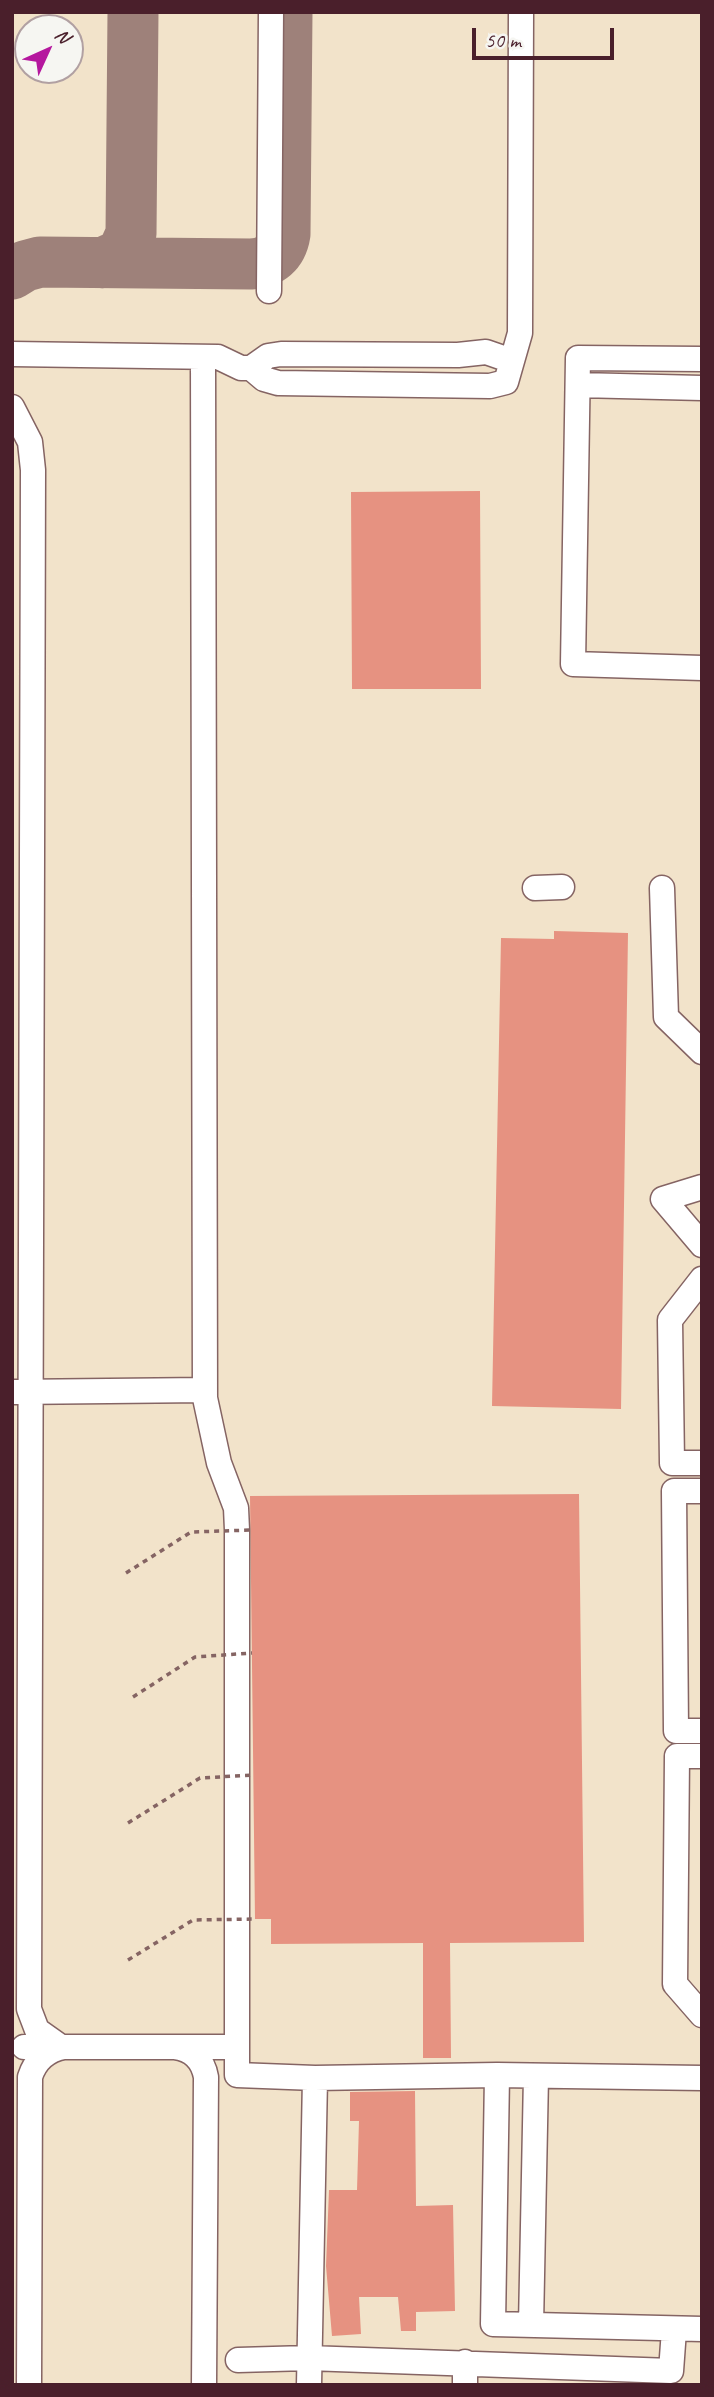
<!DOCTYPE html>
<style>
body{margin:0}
#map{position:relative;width:714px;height:2397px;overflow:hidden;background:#f2e3ca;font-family:Caveat,sans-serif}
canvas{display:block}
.frame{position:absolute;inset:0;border:14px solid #4a1f2b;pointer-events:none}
.north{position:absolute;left:14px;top:14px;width:70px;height:70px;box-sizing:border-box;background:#f6f6f2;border:2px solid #b1a0a2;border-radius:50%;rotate:45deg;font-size:19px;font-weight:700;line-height:28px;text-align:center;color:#4a1f2b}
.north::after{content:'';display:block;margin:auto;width:24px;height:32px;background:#b5179e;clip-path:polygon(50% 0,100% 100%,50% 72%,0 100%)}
.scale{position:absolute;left:472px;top:28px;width:142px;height:32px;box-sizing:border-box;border:4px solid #4a1f2b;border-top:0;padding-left:9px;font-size:21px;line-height:24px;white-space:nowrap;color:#4a1f2b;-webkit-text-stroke:5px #f6f6f2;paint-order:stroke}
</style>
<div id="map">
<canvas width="714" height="2397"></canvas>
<div class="frame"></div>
<div class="north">N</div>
<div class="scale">50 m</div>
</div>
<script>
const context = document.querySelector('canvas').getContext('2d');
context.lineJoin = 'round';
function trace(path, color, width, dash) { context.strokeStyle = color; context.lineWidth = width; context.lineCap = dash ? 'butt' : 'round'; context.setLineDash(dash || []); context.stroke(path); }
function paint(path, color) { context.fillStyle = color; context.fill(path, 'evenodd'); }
const taxiway = new Path2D(`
 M102,263L122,254L131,234L133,12
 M12,274L25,266L40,262L251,264C270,263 282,253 285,234L287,12`);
const building = new Path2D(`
 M480,491L481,689H352L351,492Z
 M554,931L628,933L621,1409L492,1406L501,938L554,939Z
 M579,1494L584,1942L450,1943L451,2058H423V1943L271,1944V1919H255L250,1496Z
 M415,2091L416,2206L453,2205L455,2311L416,2312V2331H401L398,2297H359L361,2334L332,2336L326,2266L329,2190H357L359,2121H350V2092Z`);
const minor = new Path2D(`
 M269,291L271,12
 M12,354L218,357L241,368H251L264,379L278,383L490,386L506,382L520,333L521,12
 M203,357L205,1398L219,1463L236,1508L237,1530V2075L315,2078L497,2075
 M702,359L578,358L573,664L702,668
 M251,368L268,356L281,354L458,355L486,352L512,361
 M578,385L702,388
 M12,407L30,442L33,470L29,2009L37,2030L61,2047
 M535,888L562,887
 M662,888L666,1017L702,1052
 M702,1187L663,1199L702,1245
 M702,1279L670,1320L672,1463H702
 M12,1392L205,1390
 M702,1491H674L676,1731H702
 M702,1756H677L675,1984L702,2015
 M24,2047H237
 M175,2047C192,2049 203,2060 206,2077L204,2385
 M702,2078L497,2075L493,2324L702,2329
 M531,2325L536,2076
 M238,2360L308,2358L671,2371L674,2330
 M29,2385L30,2077C35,2061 47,2050 64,2047
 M309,2385L315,2078
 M465,2385V2362`);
const pathBridge = new Path2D(`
 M126,1573L191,1532L251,1530
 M133,1697L195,1657L252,1653
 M128,1823L200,1778L254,1775
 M128,1960L193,1920L255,1919`);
trace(taxiway, '#9e817a', 51);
paint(building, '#e69281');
trace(minor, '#856463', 27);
trace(minor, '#fff', 24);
trace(pathBridge, '#856463', 3.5, [5, 5]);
</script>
